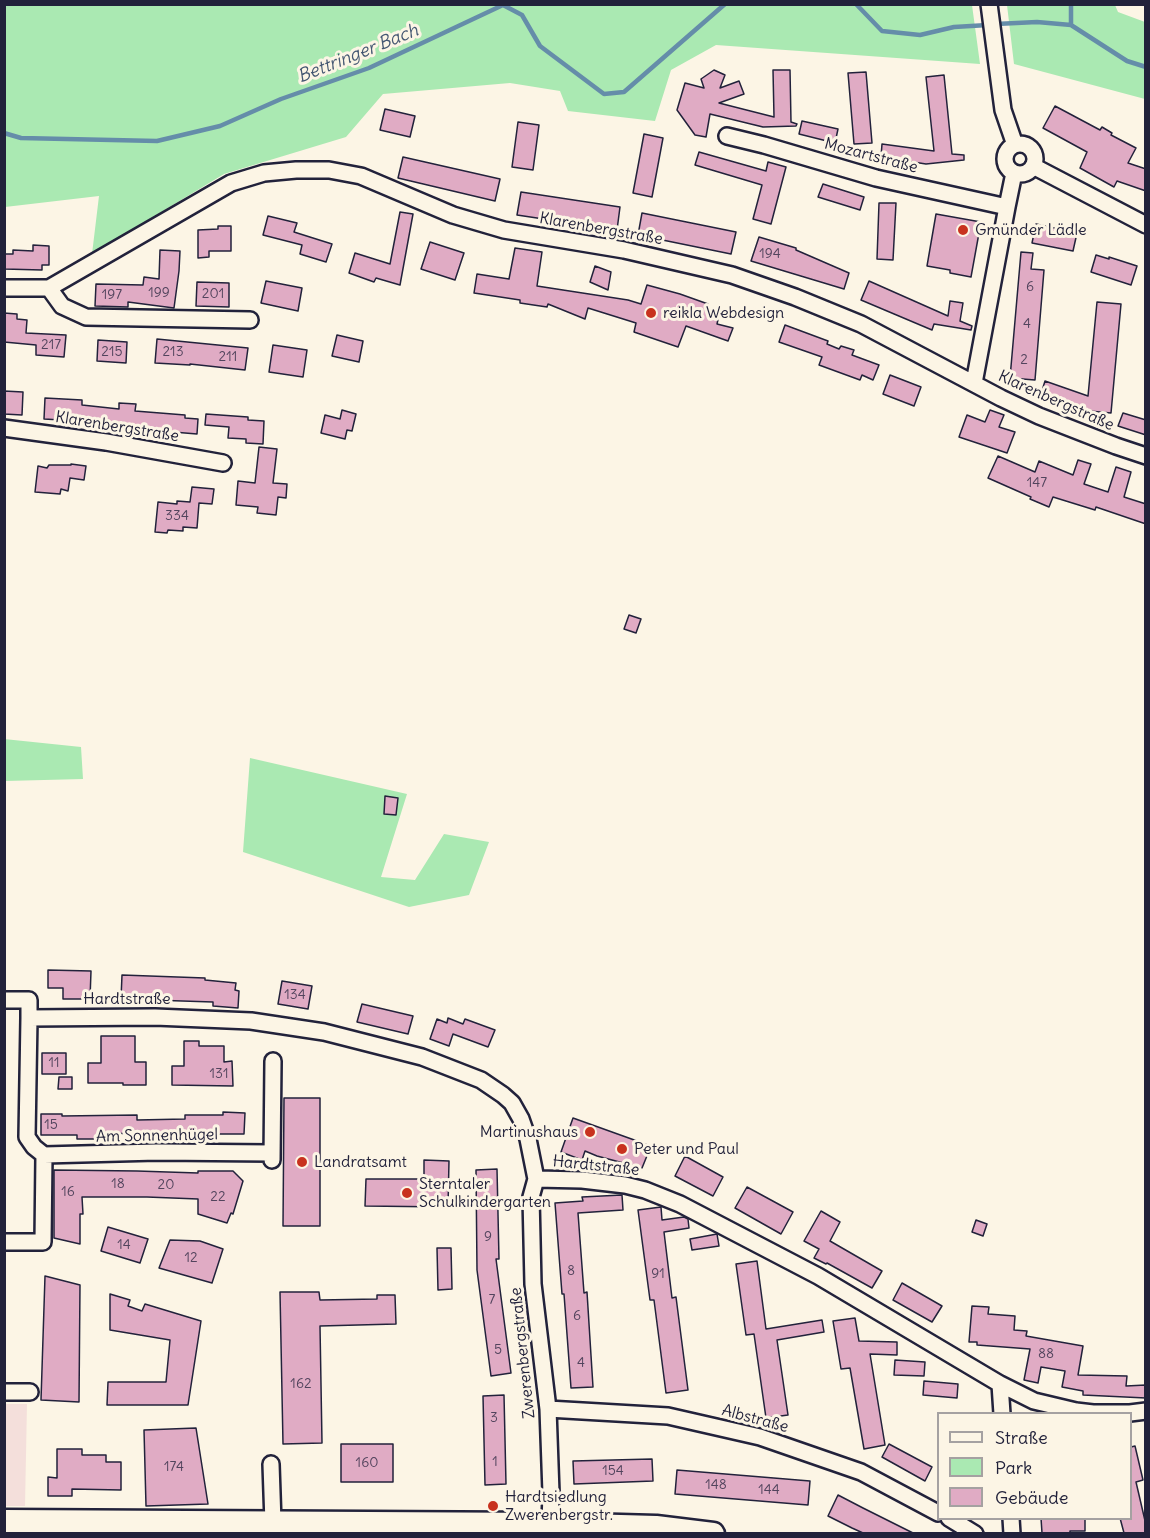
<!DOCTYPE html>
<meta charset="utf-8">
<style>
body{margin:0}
#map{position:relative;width:1150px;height:1538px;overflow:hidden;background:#fcf5e5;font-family:Delius,sans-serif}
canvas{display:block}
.frame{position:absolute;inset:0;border:6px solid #22223b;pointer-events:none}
.legend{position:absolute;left:937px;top:1412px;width:195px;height:108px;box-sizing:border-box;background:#fcf5e5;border:2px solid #a5a1a1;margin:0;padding:8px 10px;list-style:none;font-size:18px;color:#22223b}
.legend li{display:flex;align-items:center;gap:12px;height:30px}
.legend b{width:30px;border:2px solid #a5a1a1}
</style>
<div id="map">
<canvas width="1150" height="1538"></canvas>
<div class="frame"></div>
<ul class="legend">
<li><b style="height:8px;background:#fcf5e5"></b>Straße</li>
<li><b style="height:16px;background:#aae9b2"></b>Park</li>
<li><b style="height:16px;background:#e0abc4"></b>Gebäude</li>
</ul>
</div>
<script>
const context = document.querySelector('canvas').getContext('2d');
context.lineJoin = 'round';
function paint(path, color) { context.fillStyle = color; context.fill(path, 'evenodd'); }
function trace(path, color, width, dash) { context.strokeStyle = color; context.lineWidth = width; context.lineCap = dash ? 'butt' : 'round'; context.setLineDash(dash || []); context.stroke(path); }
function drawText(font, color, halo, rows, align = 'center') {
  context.font = font + ' Delius,sans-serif'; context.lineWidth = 6; context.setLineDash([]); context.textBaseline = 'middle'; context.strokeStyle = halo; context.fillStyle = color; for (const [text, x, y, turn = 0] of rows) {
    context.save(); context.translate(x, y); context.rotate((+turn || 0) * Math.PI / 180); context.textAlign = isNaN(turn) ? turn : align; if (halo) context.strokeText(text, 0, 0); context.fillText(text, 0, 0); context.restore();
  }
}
const built = new Path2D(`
 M4,1404H27L25,1506H5Z`);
const green = new Path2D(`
 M4,5H972L980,64L716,45L671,70L655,121L568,111L560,91L510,83L383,94L346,137L224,174L92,254L99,196L5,207Z
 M1007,5H1115L1118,12L1145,22V99L1014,64Z
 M4,739L81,747L83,779L5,781Z
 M250,758L407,794L381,877L415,880L444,834L489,842L469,895L409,907L243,852Z`);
const stream = new Path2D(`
 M856,4L882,31L920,35L954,27L988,25
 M996,24L1037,22L1071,25L1127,61L1146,67
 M1071,25V4
 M4,133L21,138L157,141L220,126L281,99L369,68L503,5L522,15L540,46L604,94L624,92L725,4`);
const building = new Path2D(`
 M714,70L725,75L720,88L739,81L744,94L719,103L774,117L773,70H790L791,122L797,124L796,126L763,127L710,114L706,137L695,135L677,110L685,83L704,88L701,79Z
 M866,72L872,143L854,144L848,73Z
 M944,75L952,154L964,155V160L926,164L881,157L882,144L934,151L926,77Z
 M1055,106L1100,130L1102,127L1112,133L1111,135L1136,148L1128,163L1146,169V191L1117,181L1114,187L1080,168L1087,152L1043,128Z
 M385,109L415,116L410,137L380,130Z
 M802,121L838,129L835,143L799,134Z
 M518,122L539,125L533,170L512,167Z
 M644,134L663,138L652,197L633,193Z
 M699,152L766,171L768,162L786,167L771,224L753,219L762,185L695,165Z
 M403,157L500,179L495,201L398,178Z
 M823,184L864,197L860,210L818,197Z
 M521,192L620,207L617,230L517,215Z
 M879,203H896L893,260L877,259Z
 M400,212L413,214L400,285L376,278L374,282L349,273L355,253L390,264Z
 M642,213L736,232L731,254L638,235Z
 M936,214L981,222L971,277L950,273V270L927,266Z
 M268,216L297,223L294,232L332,244L326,262L300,254L302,245L263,235Z
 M1036,224L1077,233L1073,251L1032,243Z
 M218,226H231V251H209V257L198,258V230L218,229Z
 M759,237L796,248V250L849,273L844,289L751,261Z
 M430,242L464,253L455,280L421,269Z
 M33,245L49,246V265H42V270L4,269V254H13V250L33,251Z
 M515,248L542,252L537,286L628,300L641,304L647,285L680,294L708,304L706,311L719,315L717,324L733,328L728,341L686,326L678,347L634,332L636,323L588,308L585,319L548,304L547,307L520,303V300L474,293L477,274L509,279Z
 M160,250L180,251L179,271L174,308L128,302V307L95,306L96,284L143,285L144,277L159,279Z
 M1021,252L1033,253L1031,269L1044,270L1035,380L1010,378Z
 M1096,255L1109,259V257L1137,266L1131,285L1091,272Z
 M595,266L611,272L608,290L590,282Z
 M266,281L302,288L298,311L261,303Z
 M869,281L948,316L950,301L963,303L960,321L972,326L971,330L934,324L932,330L861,300Z
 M197,282L229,283V307L196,306Z
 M1097,302L1121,304L1111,413L1089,411L1041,394L1045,381L1088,396Z
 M4,313L17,314V319L27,320L26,333L66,335L64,357L36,355V345L4,342Z
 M785,325L828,341L827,344L839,349L841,346L854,350L852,355L879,365L873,380L862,375L860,380L819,365L822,357L779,342Z
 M337,335L363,341L359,362L332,356Z
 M157,339L248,348L245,370L190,364V365L155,363Z
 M98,340L127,342L126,363L97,361Z
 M273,345L307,350L303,377L269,372Z
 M890,375L921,387L914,406L883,394Z
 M4,391L23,392L22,415L4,414Z
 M45,398L82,400V405L119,409V403L136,404L135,411L185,415V418L198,419L197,434L173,432L172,436L160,435L161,430L134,428L133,432L96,428V422L44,419Z
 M342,410L356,414L352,431L347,430L345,439L321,433L325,415L340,419Z
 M990,410L1004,415L999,427L1015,432L1007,453L959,437L967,415L985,422Z
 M1123,413L1146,420V435L1118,426Z
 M206,414L248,417V420L264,421L263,444L246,443V439L228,438L229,427L205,425Z
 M259,447L277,449L273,483L287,484L286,498L278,497L276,515L257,513L258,507L236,505L238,481L255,483Z
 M998,456L1035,472L1039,461L1073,475L1078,460L1091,464L1084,484L1108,492L1116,467L1131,472L1124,497L1146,504V524L1096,507L1095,510L1053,497L1049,507L1030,499L1031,497L988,478Z
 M71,464L86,466L84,480L70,478L68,491L61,489L60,494L35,492L38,466L47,468L49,465H71Z
 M192,487L214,489L212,504L199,503L197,528L183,527V531L168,530L167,533L155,532L158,502L177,504V501L190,502Z
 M629,615L641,619L636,633L624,629Z
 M385,796L398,798L396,815L384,814Z
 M48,970L91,971L90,999H63V988H48Z
 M122,975L205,978V980L236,983L235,990L239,991L238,1008L213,1006V1002L121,999Z
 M282,981L312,986L308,1009L278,1004Z
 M362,1004L413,1016L408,1034L357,1022Z
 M448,1018L463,1024L465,1019L495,1030L488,1047L453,1034L449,1046L430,1039L437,1019L447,1023Z
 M101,1036H135V1062H146V1085H123V1083H88V1063H101Z
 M184,1041H199V1046H224V1062L232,1061L233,1086L172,1085V1066H184Z
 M42,1053H66V1074H42Z
 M59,1077H72V1089H58Z
 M284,1098H320V1226H283Z
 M223,1112L245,1113L244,1134H207V1136H171V1140H148V1134L101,1133V1139H77V1135H41V1114H62V1116L137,1115V1120L185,1119V1115H223Z
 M573,1118L651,1146L642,1168L597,1156L585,1151L582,1160L561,1152Z
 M685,1156L723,1177L713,1196L675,1176Z
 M424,1160L449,1161L448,1207L365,1206L366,1179H424Z
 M497,1169L499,1259H496L511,1373L491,1376L477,1270L476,1170Z
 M54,1170L137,1171L198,1173V1171H233L243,1181L233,1214L231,1213L227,1223L198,1214V1199L147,1197H82L83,1214H80V1244L54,1238Z
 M747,1187L793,1212L781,1234L735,1208Z
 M622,1195L623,1210L578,1213L584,1293L587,1292L593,1387L571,1388L564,1294H562L555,1203L583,1201L582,1197Z
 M661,1207L662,1220L684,1217L688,1219L689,1228L664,1232L672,1298L676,1297L688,1390L666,1393L654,1300H650L638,1210Z
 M821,1211L840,1222L830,1241L882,1271L872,1288L827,1263L826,1264L814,1258L819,1249L804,1241Z
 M976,1220L987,1224L983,1236L972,1232Z
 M108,1227L148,1239L140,1263L101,1251Z
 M717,1234L719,1246L692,1250L690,1239Z
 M170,1240L200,1241L223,1249L212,1283L159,1268Z
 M437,1248H451L452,1289L438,1290Z
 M757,1261L766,1329L822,1320L824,1332L777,1340L788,1415L766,1418L754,1334L746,1335L736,1264Z
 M45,1276L80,1285L79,1402L41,1400Z
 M902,1283L942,1306L932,1322L893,1300Z
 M280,1292H319L320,1300L377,1299V1295H395L396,1324L320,1326L322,1443L283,1444Z
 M110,1294L130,1300L128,1306L142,1311L145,1304L201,1321L188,1405H107L108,1382H166L170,1340L110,1330Z
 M972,1306L989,1307L988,1314L1015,1316L1014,1330L1027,1331L1026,1336L1083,1346L1078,1375L1127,1376L1126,1386L1146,1385V1398L1083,1395V1391L1062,1387L1065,1371L1041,1367L1038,1383L1024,1380L1030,1349L977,1345V1342H969Z
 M855,1318L859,1341L897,1342V1355L870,1354L885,1445L864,1449L850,1368L841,1369L833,1321Z
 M895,1360L925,1362L924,1376L894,1375Z
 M924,1381L958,1384L957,1398L923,1395Z
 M504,1395L506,1484L485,1485L483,1396Z
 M196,1428L208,1504L146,1506L144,1430Z
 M341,1444H393V1482H341Z
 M889,1444L932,1467L925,1481L882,1457Z
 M1135,1446L1143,1480L1136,1482L1146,1525V1533H1124L1120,1518H1131V1447Z
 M57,1449H82V1455H106V1462H121V1490L72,1489V1496H48V1477L57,1478Z
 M652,1459L653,1481L574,1484L573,1461Z
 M677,1470L810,1481L808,1505L675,1494Z
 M838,1495L863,1508L913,1533H863L852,1528L828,1516Z
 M1041,1518H1085V1531H1070V1533H1042Z`);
const street = new Path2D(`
 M989,4L1003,110L1015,145
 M727,136L764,145L876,178L1007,207
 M1005 159a15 15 0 1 1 30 0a15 15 0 1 1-30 0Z
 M1033,166L1146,225
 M4,288H49L231,183L264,173L296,170H329L361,176L453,215L504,230L624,250L732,275L795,297L861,324L1001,398L1039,416L1116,446L1146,456
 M49,288L62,306L86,317L250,320
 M974,383L1007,207L1014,173
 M4,428L106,442L223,463
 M4,1000H29V1018L155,1017L251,1021L324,1032L422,1057L481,1080L503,1095L512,1103L521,1119L528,1139L536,1179L582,1180L625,1185L645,1190L680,1204L818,1276L1000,1384L1034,1401L1076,1411L1093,1413H1130L1146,1411
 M44,1155L157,1152L271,1153
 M272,1160L273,1061
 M536,1179L531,1197L533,1284L548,1409L551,1493L550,1524
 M4,1242H43L44,1155L34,1147L27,1137L29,1018
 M1000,1384L1002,1414
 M4,1392H30
 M548,1409L668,1416L760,1437L861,1472L938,1513
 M271,1464L273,1523
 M949,1518L975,1534
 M1011,1518L1012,1534`);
const secondary = new Path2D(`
 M4,1521L550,1524L656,1527L713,1534`);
const markers = [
 [963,230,6,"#c8321e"],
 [651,313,6,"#c8321e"],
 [590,1132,6,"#c8321e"],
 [622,1149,6,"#c8321e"],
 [302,1162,6,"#c8321e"],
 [407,1193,6,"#c8321e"],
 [493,1506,6,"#c8321e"]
];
const numberNames = [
 ["194",770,254],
 ["6",1030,287],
 ["199",159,293],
 ["201",213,294],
 ["197",112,295],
 ["4",1027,324],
 ["217",51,345],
 ["215",112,352],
 ["213",173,352],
 ["211",228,357],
 ["2",1024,360],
 ["147",1037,483],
 ["334",177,516],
 ["134",295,995],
 ["11",54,1063],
 ["131",219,1074],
 ["15",51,1125],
 ["18",118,1184],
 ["20",166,1185],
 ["16",68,1192],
 ["22",218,1197],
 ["9",488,1237],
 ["14",124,1245],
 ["12",191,1258],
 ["8",571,1271],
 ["91",658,1274],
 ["7",492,1300],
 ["6",577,1316],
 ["5",498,1350],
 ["88",1046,1354],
 ["4",581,1363],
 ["162",301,1384],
 ["3",494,1418],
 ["1",495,1462],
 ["160",367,1463],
 ["174",174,1467],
 ["154",613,1471],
 ["148",716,1485],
 ["144",769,1490]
];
const streetNames = [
 ["Mozartstraße",871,156,15],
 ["Klarenbergstraße",601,229,10],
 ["Klarenbergstraße",1056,401,24],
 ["Klarenbergstraße",117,427,9],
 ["Hardtstraße",127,999],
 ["Am Sonnenhügel",157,1136,-1],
 ["Hardtstraße",596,1166,6],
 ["Zwerenbergstraße",523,1353,-96],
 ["Albstraße",755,1419,15]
];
const poiNames = [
 ["Gmünder Lädle",975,230],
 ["reikla Webdesign",663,313],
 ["Martinushaus",578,1132,"right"],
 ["Peter und Paul",634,1149],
 ["Landratsamt",314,1162],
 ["Sterntaler",419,1184],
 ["Schulkindergarten",419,1202],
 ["Hardtsiedlung",505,1497],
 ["Zwerenbergstr.",505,1515]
];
const waterNames = [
 ["Bettringer Bach",358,54,-22]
];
paint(built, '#f4dfdb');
paint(green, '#aae9b2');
trace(stream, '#658da9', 4.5);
paint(building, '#e0abc4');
trace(building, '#22223b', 1.5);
trace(street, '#22223b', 20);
trace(secondary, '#22223b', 27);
trace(street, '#fcf5e5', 15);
trace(secondary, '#fcf5e5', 22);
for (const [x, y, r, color] of markers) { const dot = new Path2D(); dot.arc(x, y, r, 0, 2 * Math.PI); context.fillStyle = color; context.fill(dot); trace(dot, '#fcf5e5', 2); }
drawText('14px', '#52445d', null, numberNames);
drawText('16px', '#22223b', '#fcf5e5', streetNames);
drawText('16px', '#22223b', '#fcf5e5', poiNames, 'left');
drawText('italic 18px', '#445772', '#fcf5e5', waterNames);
</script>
